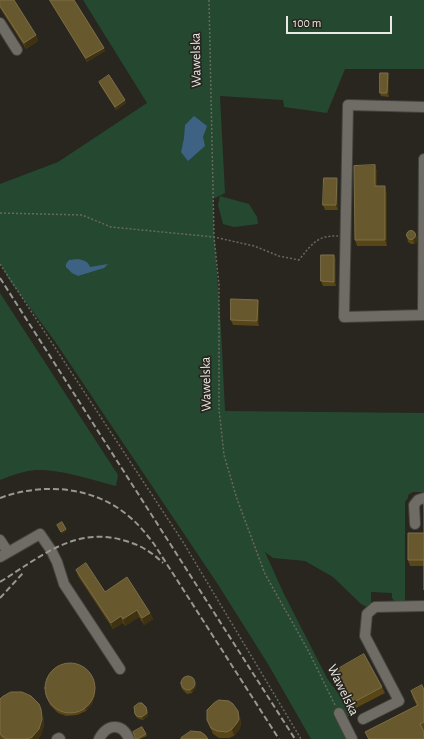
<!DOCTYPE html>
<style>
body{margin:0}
#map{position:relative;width:424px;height:739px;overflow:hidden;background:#28261f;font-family:"Alegreya Sans",sans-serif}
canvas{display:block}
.scale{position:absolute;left:286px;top:16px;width:106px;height:18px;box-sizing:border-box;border:2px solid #eae8e4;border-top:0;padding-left:5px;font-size:12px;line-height:14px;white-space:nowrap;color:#eae8e4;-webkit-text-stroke:3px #28261f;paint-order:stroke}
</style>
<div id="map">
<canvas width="424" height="739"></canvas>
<div class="scale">100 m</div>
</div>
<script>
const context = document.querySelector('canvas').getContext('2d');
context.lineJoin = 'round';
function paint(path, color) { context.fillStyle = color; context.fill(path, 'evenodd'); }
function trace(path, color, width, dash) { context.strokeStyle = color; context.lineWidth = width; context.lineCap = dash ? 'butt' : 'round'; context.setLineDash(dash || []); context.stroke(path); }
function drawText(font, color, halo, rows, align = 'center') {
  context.font = font + ' "Alegreya Sans",sans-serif'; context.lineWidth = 3.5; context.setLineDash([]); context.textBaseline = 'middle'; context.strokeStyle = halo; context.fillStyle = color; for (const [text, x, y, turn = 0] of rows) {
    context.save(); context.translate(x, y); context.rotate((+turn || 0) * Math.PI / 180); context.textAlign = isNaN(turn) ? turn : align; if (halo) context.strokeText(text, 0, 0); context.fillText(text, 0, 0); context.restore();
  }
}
const green = new Path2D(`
 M83,0H424V69H345L327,113L284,107L283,100L220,96L225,193L213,199L214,231L221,329L225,411L424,413V492H413L408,495V498L405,502V599L402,603H396L392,598V593L371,592V609L361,604L333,577L305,561L273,558L265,552L283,592L327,678L352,713L340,724L347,739H311L268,664L217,583L54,340L8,278L0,263V184L58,162L147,103Z
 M220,196L249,204L257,217L258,224L234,227L223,224L218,205Z
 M0,293L118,475L116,486C93,480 60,469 36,470C24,471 12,475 0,480Z`);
const water = new Path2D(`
 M194,116L207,126L203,137L205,146L188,161L181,152L184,138L185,125Z
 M78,259C83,260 88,261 90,267L108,264L104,268L78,276L72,273L66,267V264L69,260Z`);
const path = new Path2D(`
 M209,0L214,237L219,285V409L224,455L237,499L265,574L309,652L335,705
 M0,213L82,215L111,227L214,237L254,246L279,256L299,260C311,245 317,235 338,236
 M0,264L183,542L301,739`);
const minor = new Path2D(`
 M0,23L17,50
 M424,107L348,105L344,317L424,315
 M423,315L424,159
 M415,524L414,505L418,500L424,498
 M0,540L8,552
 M0,557L40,534L51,550L57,562L64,584L120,669
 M339,713L352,739
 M363,719L399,701L365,636L367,614L375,607L424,606
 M57,739L59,738L60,739
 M99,739C107,724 122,722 129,739`);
const rail = new Path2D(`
 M0,278L295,739
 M0,498C44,482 96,486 132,519C140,526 147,535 154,544L279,739
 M0,582C42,556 77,524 129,542C142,546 154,554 163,563
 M0,598L23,573`);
const wall = new Path2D(`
 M0,0L36,35L38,41L26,49L0,8Z
 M49,0H74L105,51L87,62Z
 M388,73L389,76V97L381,96L380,93Z
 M99,82L126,103L116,110L100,85Z
 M375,165L377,172V186L387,193V246H357L355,240Z
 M338,183V210H325L323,205Z
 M415,233L417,238V242L414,244H411L408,242L407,237Z
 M334,255L336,260V286H323L321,281Z
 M258,300L259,304V326L233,325L231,320Z
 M424,499V591V566H410L408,560L424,533Z
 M76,570L105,592L150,613L153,619L144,625L139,617L125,626L123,623L113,629L78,576Z
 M336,670L382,687L385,693L356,708L338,676Z
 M194,679L196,687L192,693L187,694L182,689L181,686Z
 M95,685V695L92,704L86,711L77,715L66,716L58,713L50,705L45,693Z
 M424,690V730H423L424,739H368L365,732L417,706L413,698L411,691Z
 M0,699L43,715L44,725L41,735L38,739H1L0,738Z
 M148,710V716L143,720L139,719L136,717L135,714Z
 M240,717L241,725L239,730L234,736L229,738H219L213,734L207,720Z
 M146,734L147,736L140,739H135Z`);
const shadedWall = new Path2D(`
 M36,35L38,41L26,49L24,43Z
 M104,48L105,51L87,62L86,58Z
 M388,73L389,76V97L387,93Z
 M125,100L126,103L116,110L115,107Z
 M375,165L377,172V193L375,186Z
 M337,178L338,183V210L336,205Z
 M385,186L387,193V246L385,240Z
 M415,233L417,238V242L414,244L413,239Z
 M334,255L336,260V286L334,282Z
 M258,300L259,304V326L257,321Z
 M66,529L67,531L62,534L61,532Z
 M137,610L139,617L125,626L123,619Z
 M150,613L153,619L144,625L142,618Z
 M121,616L123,623L113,629L111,623Z
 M194,679L196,687L192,693L191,690Z
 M94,682L95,685V695L92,704L86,711L85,707Z
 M146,707L148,710V716L143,720L142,717Z
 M41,709L43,715L44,725L41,735L38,739H33L32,737Z
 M238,711L240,717L241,725L239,730L234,736L232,729Z`);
const building = new Path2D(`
 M0,0H14L36,35L24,43L0,6Z
 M50,0H74L104,48L86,58Z
 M380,73H388L387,93H380Z
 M109,75L125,100L115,107L99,82Z
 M375,165V186H385V240H355L354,166Z
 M324,178H337L336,205H323Z
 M406.5 235a4.5 4.5 0 1 1 9 0a4.5 4.5 0 1 1-9 0Z
 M321,255H334V282L321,281Z
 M231,299L258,300L257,321L231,320Z
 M424,499V590V560H408V533H424Z
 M62,522L66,529L61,532L57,525Z
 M86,563L105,592L127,577L150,613L142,618L137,610L123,619L121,616L111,623L76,570Z
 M364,654L382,687L354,702L336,670Z
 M45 688a25 25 0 1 1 50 0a25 25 0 1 1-50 0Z
 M181 683a7 7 0 1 1 14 0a7 7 0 1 1-14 0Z
 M422,685L424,690V722L420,724L424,732V739H369L365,732L418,705L411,691Z
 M11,692H22L31,696L39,704L41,709L42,719L39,729L32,737L27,739H7L3,737L0,734V699L2,697Z
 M219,700L229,701L233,704L238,711L239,719L237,723L232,729L227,732L217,731L211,728L207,720V710L214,703Z
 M139,703H142L146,707L147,713L142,717L137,716L135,714L134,707Z
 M142,727L146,734L137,739H135V737L133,732Z
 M191,731L201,732L205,735L208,739H181V738Z`);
const streetNames = [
 ["Wawelska",196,60,-91],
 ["Wawelska",206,384,-91],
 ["Wawelska",343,690,64]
];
paint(green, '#254830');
paint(water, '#3e6283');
trace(minor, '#45433e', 12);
trace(path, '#6a6862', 1.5, [2, 2]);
trace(minor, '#6f6c65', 10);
trace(rail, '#999792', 2, [6, 3]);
paint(wall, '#584617');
paint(shadedWall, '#3e3211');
paint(building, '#68582d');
trace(building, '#7c6e4a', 1);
drawText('14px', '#eae8e4', '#28261f', streetNames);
</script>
